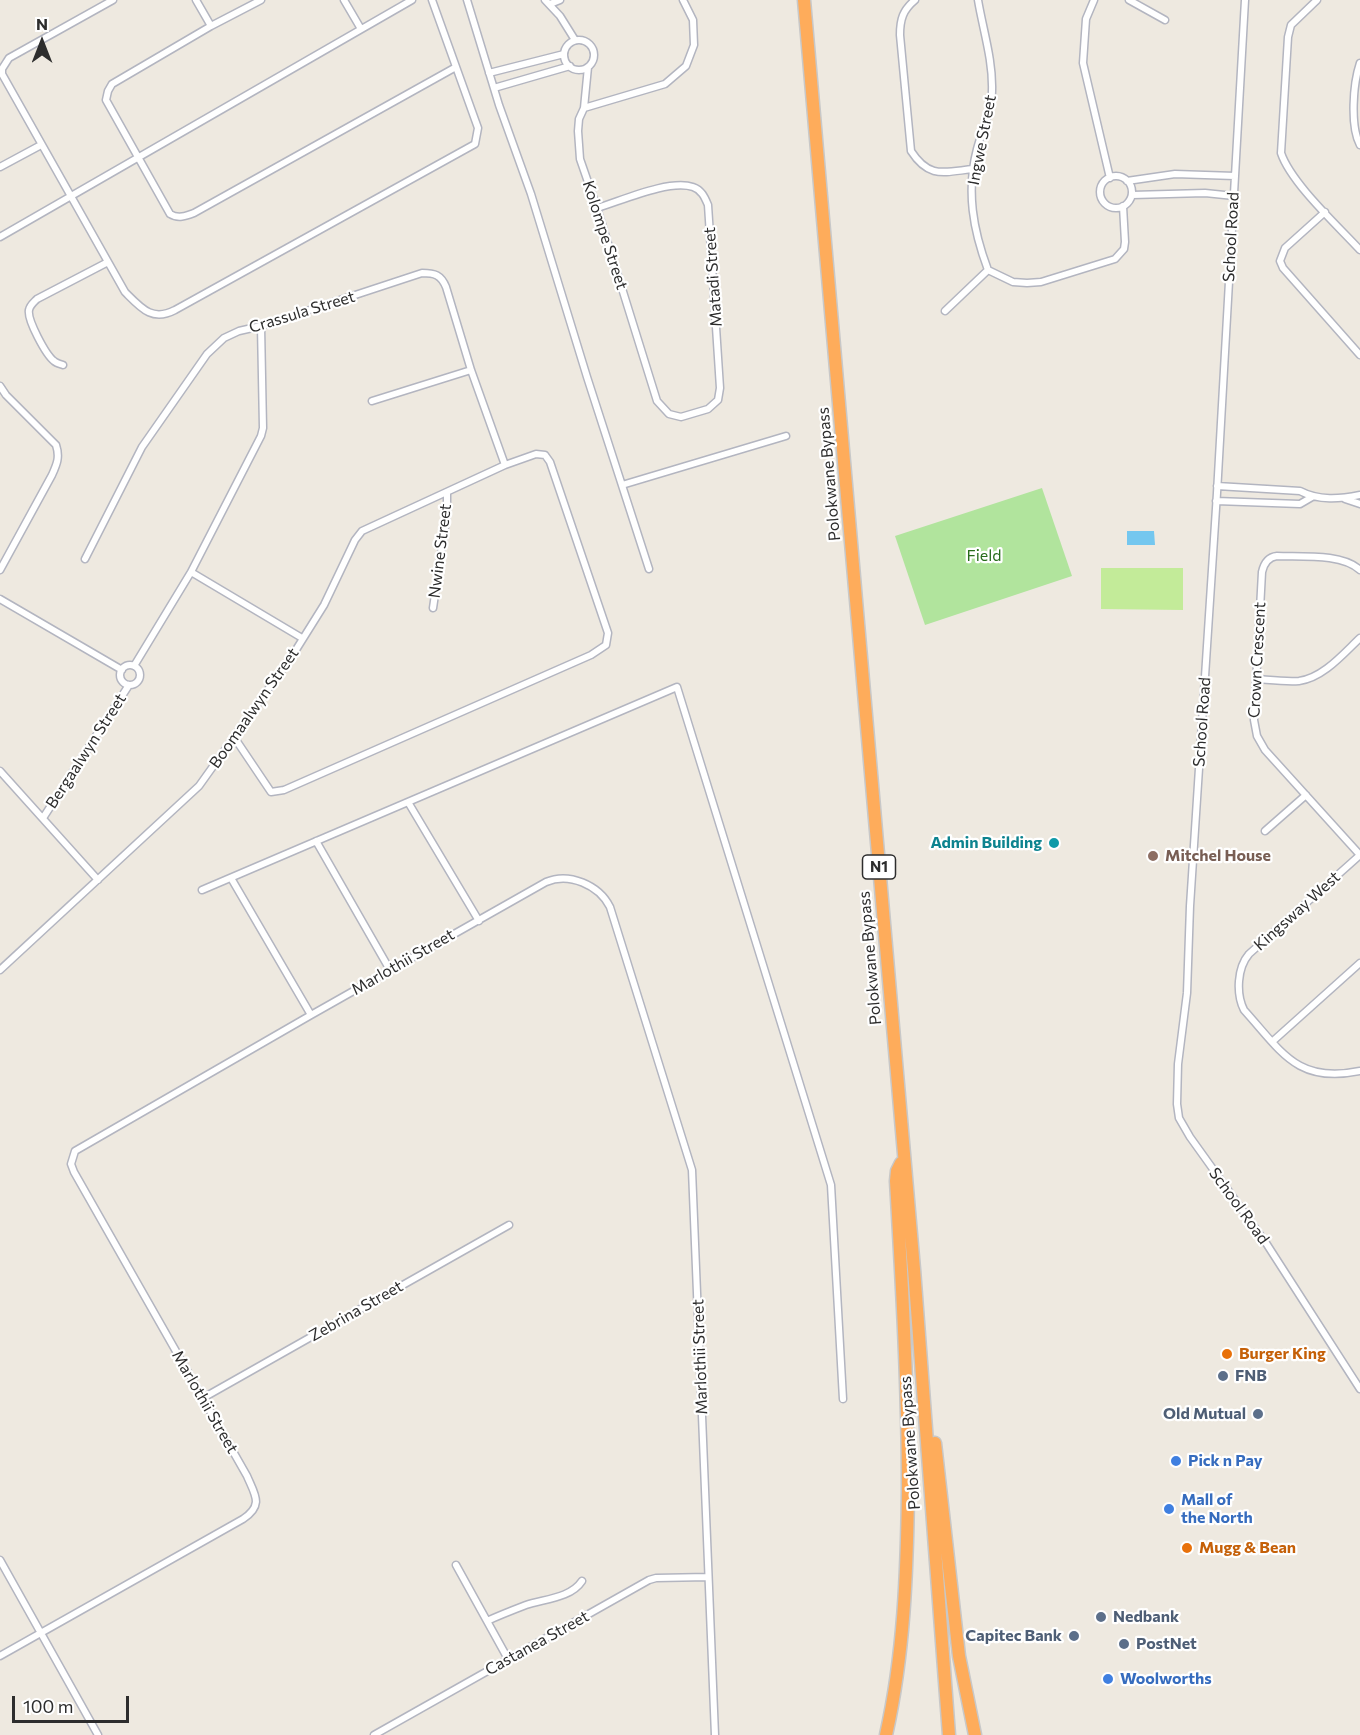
<!DOCTYPE html>
<style>
body{margin:0}
#map{position:relative;width:1360px;height:1735px;overflow:hidden;background:#eee9e0;font-family:Commissioner,sans-serif}
canvas{display:block}
.north{position:absolute;left:12px;top:12px;width:60px;height:60px;-webkit-text-stroke:4px #fff;paint-order:stroke;rotate:0deg;font-size:16px;font-weight:700;line-height:24px;text-align:center;color:#2d2d2d}
.north::after{content:'';display:block;margin:auto;width:21px;height:27px;background:#2d2d2d;clip-path:polygon(50% 0,100% 100%,50% 72%,0 100%)}
.scale{position:absolute;left:12px;top:1696px;width:117px;height:27px;box-sizing:border-box;border:3px solid #2d2d2d;border-top:0;padding-left:8px;font-size:18px;line-height:21px;white-space:nowrap;color:#2d2d2d;-webkit-text-stroke:4px #fff;paint-order:stroke}
</style>
<div id="map">
<canvas width="1360" height="1735"></canvas>
<div class="north">N</div>
<div class="scale">100 m</div>
</div>
<script>
const context = document.querySelector('canvas').getContext('2d');
context.lineJoin = 'round';
function paint(path, color) { context.fillStyle = color; context.fill(path, 'evenodd'); }
function trace(path, color, width, dash) { context.strokeStyle = color; context.lineWidth = width; context.lineCap = dash ? 'butt' : 'round'; context.setLineDash(dash || []); context.stroke(path); }
function drawText(font, color, halo, rows, align = 'center') {
  context.font = font + ' Commissioner,sans-serif'; context.lineWidth = 4.5; context.setLineDash([]); context.textBaseline = 'middle'; context.strokeStyle = halo; context.fillStyle = color; for (const [text, x, y, turn = 0] of rows) {
    context.save(); context.translate(x, y); context.rotate((+turn || 0) * Math.PI / 180); context.textAlign = isNaN(turn) ? turn : align; if (halo) context.strokeText(text, 0, 0); context.fillText(text, 0, 0); context.restore();
  }
}
const green = new Path2D(`
 M1042,488L1072,576L925,625L895,536Z`);
const pitch = new Path2D(`
 M1101,568H1183V610L1101,609Z`);
const water = new Path2D(`
 M1127,531H1154L1155,545H1127Z`);
const minor = new Path2D(`
 M113,0L9,58L2,69V74L125,292C141,308 152,322 175,310L475,144L478,128L432,0
 M196,0L211,26
 M261,0L211,26L112,84L108,91L106,100L170,214C178,219 186,216 194,213L456,67
 M344,0L361,29
 M467,0L499,105L531,194L587,377L649,569
 M545,0L560,16L575,40
 M915,0C903,10 900,19 900,35L911,151C929,179 944,172 973,169
 M978,0C983,30 993,60 992,91C992,110 982,130 977,149C966,191 973,230 988,270L1013,282L1027,283L1041,282L1115,259L1124,249L1125,242L1123,206
 M1094,0L1086,19L1083,63L1110,178
 M1129,0L1165,20
 M1245,0L1217,493L1190,906L1187,993L1178,1064L1177,1104L1179,1118L1190,1137L1266,1243L1360,1389
 M1317,0L1291,25L1288,37L1281,153C1291,183 1338,226 1360,250
 M550,4L560,0
 M564 55a15 15 0 1 1 30 0a15 15 0 1 1-30 0Z
 M1360,63C1353,84 1350,126 1360,145
 M588,67L584,108L579,119L578,131L580,159L597,208L657,401L669,414L681,417L708,409L718,400L720,388L708,205C705,198 702,190 693,187C669,179 621,201 597,208
 M489,73L564,54
 M494,88L570,66
 M584,108L665,84L686,66L694,45L693,20L683,0
 M0,167L41,145
 M1100 192a16 16 0 1 1 32 0a16 16 0 1 1-32 0Z
 M1127,181L1175,174L1235,176
 M1132,195L1205,193L1234,196
 M1325,212L1285,248L1280,261L1283,268L1360,355
 M0,237L412,0
 M945,311L988,270
 M63,365C60,364 56,363 54,361C46,355 27,320 29,310C30,305 33,303 37,299L108,262
 M0,386L6,395L56,445C60,457 57,464 52,475L0,570
 M372,401L471,370
 M622,485L786,436
 M1217,486L1300,491C1319,501 1340,499 1360,495
 M1345,499L1360,504
 M1216,501L1300,504L1312,497
 M85,559L142,447L207,354L224,338L239,331L261,326L422,273C435,273 441,275 446,287L471,370L505,465
 M191,572L302,638
 M0,599L122,670
 M433,608L447,513V493
 M120 675a10 10 0 1 1 20 0a10 10 0 1 1-20 0Z
 M134,666L191,572L261,436L263,428L261,326
 M1256,679C1270,680 1285,682 1299,681C1323,678 1343,654 1360,638
 M0,771L98,880
 M408,802L479,921
 M43,818L129,685
 M1265,831L1306,795
 M316,841L390,970
 M1360,855L1265,750L1257,736L1254,720L1262,572C1264,563 1268,557 1277,556C1301,557 1342,553 1360,570
 M1360,855L1249,954C1237,968 1236,994 1244,1010C1282,1052 1297,1084 1360,1071
 M231,878L311,1015
 M202,890L677,687L831,1185L843,1399
 M0,970L199,786L294,653L324,605L355,540L362,531L505,465L536,454L545,455L550,462L608,633L606,645L591,655L284,790L271,792L234,737
 M1273,1041L1360,963
 M203,1398L509,1225
 M0,1560L98,1735
 M456,1565L508,1659
 M487,1621C500,1615 513,1610 526,1605C544,1599 571,1598 582,1581
 M0,1656L243,1519C264,1505 255,1495 247,1476L74,1172L71,1164L75,1151L311,1015L546,882C569,872 599,885 610,907L692,1170L715,1735
 M374,1735L649,1580L656,1578L708,1577`);
const motorway = new Path2D(`
 M804,0L914,1269L949,1735
 M935,1443L959,1656L975,1735
 M886,1735C904,1655 907,1572 908,1491C908,1387 902,1284 896,1181L897,1171L901,1163`);
const markers = [
 [1054,843,6,"#0f9aa8"],
 [1153,856,6,"#8d6e63"],
 [1227,1354,6,"#e8710a"],
 [1223,1376,6,"#5c6f8a"],
 [1258,1414,6,"#5c6f8a"],
 [1176,1461,6,"#3f7fe0"],
 [1169,1509,6,"#3f7fe0"],
 [1187,1548,6,"#e8710a"],
 [1101,1617,6,"#5c6f8a"],
 [1074,1636,6,"#5c6f8a"],
 [1124,1644,6,"#5c6f8a"],
 [1108,1679,6,"#3f7fe0"]
];
const shields = [
 [879,867,33]
];
const shieldNames = [
 ["N1",879,867]
];
const streetNames = [
 ["Ingwe Street",982,140,-79],
 ["Kolompe Street",605,235,72],
 ["School Road",1231,237,-87],
 ["Matadi Street",713,277,-94],
 ["Crassula Street",302,312,-17],
 ["Polokwane Bypass",829,474,-95],
 ["Nwine Street",440,551,-83],
 ["Crown Crescent",1257,660,-87],
 ["Boomaalwyn Street",254,708,-55],
 ["School Road",1202,722,-86],
 ["Bergaalwyn Street",86,751,-57],
 ["Kingsway West",1297,911,-42],
 ["Polokwane Bypass",870,958,-95],
 ["Marlothii Street",403,962,-30],
 ["School Road",1239,1206,54],
 ["Zebrina Street",356,1311,-30],
 ["Marlothii Street",700,1357,-92],
 ["Marlothii Street",205,1402,60],
 ["Polokwane Bypass",910,1443,-94],
 ["Castanea Street",537,1643,-29]
];
const parkNames = [
 ["Field",984,556]
];
const cultureNames = [
 ["Admin Building",1042,843]
];
const educationNames = [
 ["Mitchel House",1165,856]
];
const foodNames = [
 ["Burger King",1239,1354],
 ["Mugg & Bean",1199,1548]
];
const serviceNames = [
 ["FNB",1235,1376],
 ["Old Mutual",1246,1414,"right"],
 ["Nedbank",1113,1617],
 ["Capitec Bank",1062,1636,"right"],
 ["PostNet",1136,1644]
];
const shopNames = [
 ["Pick n Pay",1188,1461],
 ["Mall of",1181,1500],
 ["the North",1181,1518],
 ["Woolworths",1120,1679]
];
paint(green, '#b1e49d');
paint(pitch, '#c3eb99');
paint(water, '#74c7ef');
trace(minor, '#b3b5c0', 9);
trace(motorway, '#c8c8c8', 15);
trace(minor, '#fff', 6);
trace(motorway, '#feac5b', 12);
for (const [x, y, r, color] of markers) { const dot = new Path2D(); dot.arc(x, y, r, 0, 2 * Math.PI); context.fillStyle = color; context.fill(dot); trace(dot, '#fff', 2); }
for (const [x, y, w] of shields) { const box = new Path2D(); box.roundRect(x - w / 2, y - 12, w, 24, 4.5); context.fillStyle = '#fff'; context.fill(box); trace(box, '#2d2d2d', 1.5); }
drawText('bold 15px', '#2d2d2d', null, shieldNames);
drawText('16px', '#2d2d2d', '#fff', streetNames);
drawText('16px', '#276c1b', '#fff', parkNames);
drawText('bold 16px', '#0d838f', '#fff', cultureNames, 'right');
drawText('bold 16px', '#785e54', '#fff', educationNames, 'left');
drawText('bold 16px', '#c56008', '#fff', foodNames, 'left');
drawText('bold 16px', '#4e5e75', '#fff', serviceNames, 'left');
drawText('bold 16px', '#366cbe', '#fff', shopNames, 'left');
</script>
